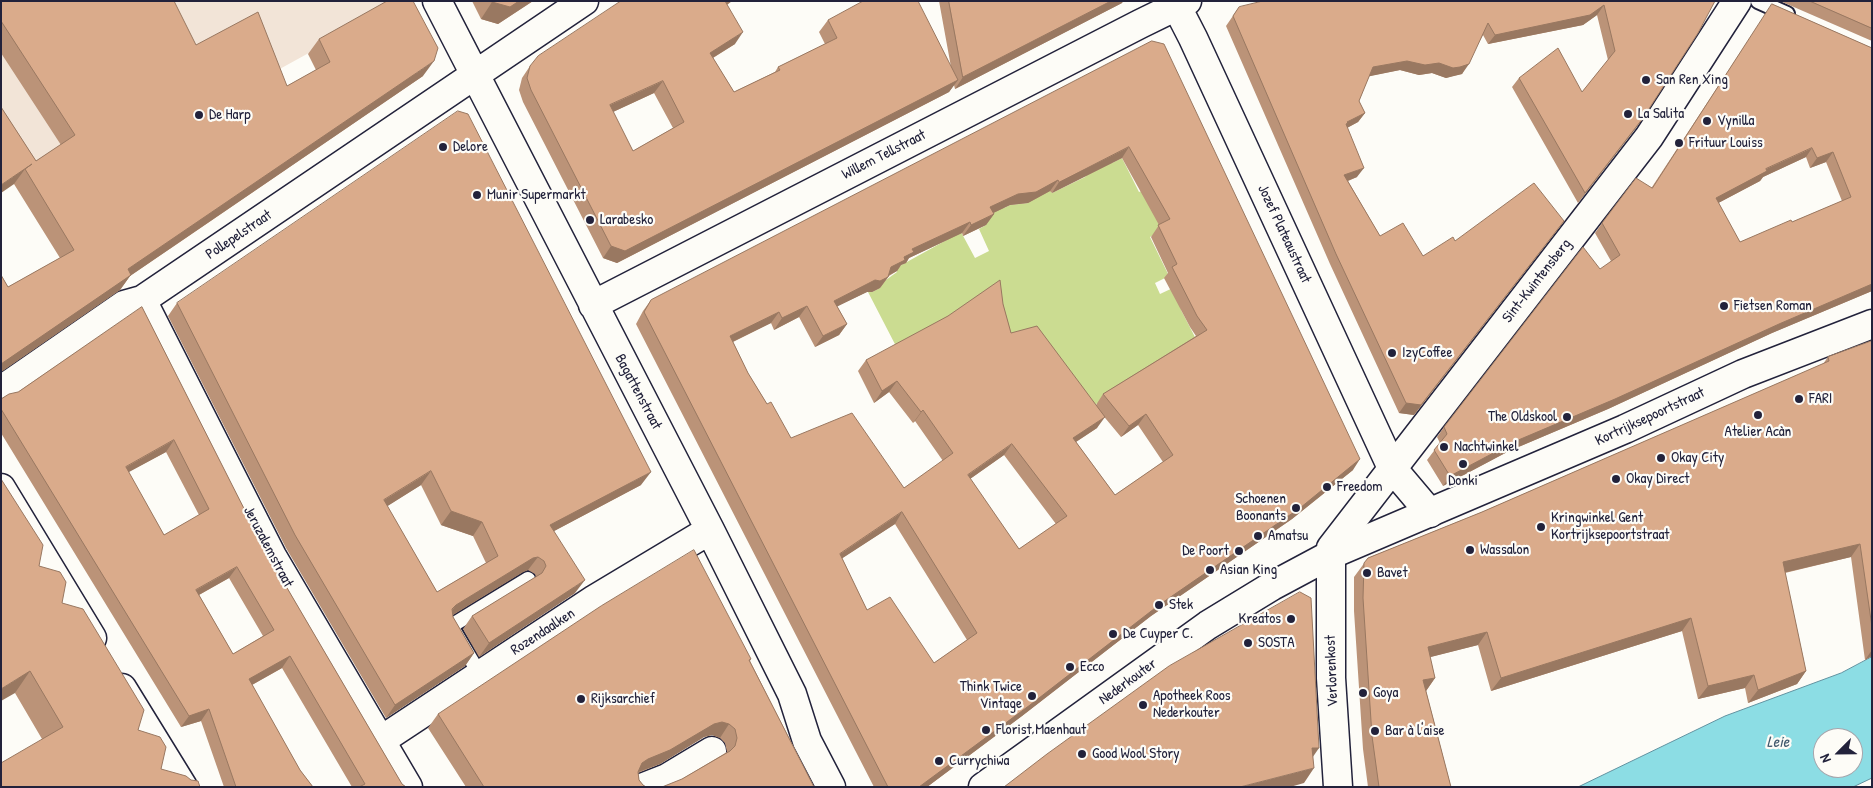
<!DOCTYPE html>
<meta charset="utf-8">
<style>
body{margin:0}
#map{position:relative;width:1873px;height:788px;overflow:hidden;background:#fdfcf7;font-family:"Patrick Hand",sans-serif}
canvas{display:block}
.frame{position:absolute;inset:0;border:2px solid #22223b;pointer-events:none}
.north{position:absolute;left:1813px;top:728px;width:50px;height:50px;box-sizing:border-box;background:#fdfcf7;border:1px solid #a5a5ac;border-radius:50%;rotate:247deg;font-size:14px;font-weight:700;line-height:20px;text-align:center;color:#22223b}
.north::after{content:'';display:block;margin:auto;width:18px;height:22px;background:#22223b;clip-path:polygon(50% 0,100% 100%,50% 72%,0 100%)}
</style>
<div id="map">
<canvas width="1873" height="788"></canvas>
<div class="frame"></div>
<div class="north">N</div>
</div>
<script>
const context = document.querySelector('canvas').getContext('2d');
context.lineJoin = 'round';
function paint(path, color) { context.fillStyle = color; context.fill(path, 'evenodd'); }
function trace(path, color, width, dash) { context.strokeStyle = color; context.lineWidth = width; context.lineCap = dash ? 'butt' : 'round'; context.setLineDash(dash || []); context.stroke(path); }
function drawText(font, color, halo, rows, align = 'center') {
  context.font = font + ' "Patrick Hand",sans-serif'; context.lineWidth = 4.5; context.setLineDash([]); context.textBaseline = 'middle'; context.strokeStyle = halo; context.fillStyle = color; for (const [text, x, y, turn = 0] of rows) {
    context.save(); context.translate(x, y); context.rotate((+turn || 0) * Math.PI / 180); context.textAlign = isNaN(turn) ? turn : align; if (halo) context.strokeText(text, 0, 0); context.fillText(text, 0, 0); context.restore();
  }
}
const built = new Path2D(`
 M3,1H395L396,5L267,76L287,169L170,249L98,128L1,193V2Z`);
const green = new Path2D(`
 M1105,150L1112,163L1122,158L1139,192L1151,187L1162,230L1150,237L1169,276L1155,283L1160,294L1177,286L1181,310L1197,341L1085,411L898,350L868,292H872L880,288L883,282L897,272L896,268L961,232L975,258L989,251L979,229L986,225L982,216L1003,206L1004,208L1010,205L1028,203L1047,184L1052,193L1085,177Z`);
const water = new Path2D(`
 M1872,657V778L1853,787H1578L1725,716L1841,673ZM1823,738H1853V768H1823Z`);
const lane = new Path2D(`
 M1758,1L1787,14
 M479,673L451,626L528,579`);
const street = new Path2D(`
 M437,1L710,530L792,694L807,741L831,787
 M1174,1L1193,38L1392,468L1430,513
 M142,300L272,556L408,787
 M593,305L1140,24L1187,1
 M1,390L124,305L142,300L584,1
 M1,488L92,638
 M122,688L183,787
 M380,741L595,599L710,530
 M644,787L667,778L712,751
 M1338,787L1331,678V548L1649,137L1737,1`);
const secondary = new Path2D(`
 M983,787L1208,625L1272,586L1330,555L1625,429L1743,374L1872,324`);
const wall = new Path2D(`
 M1,1L196,45L287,86L316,70L308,54L319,39L423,76L130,276L120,290L1,372V275L8,287L60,258L14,184L1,107L36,161L61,145L1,53Z
 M472,1H533L498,24L481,19Z
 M621,1H732L727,5L735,44L713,58L734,92L775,72L778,67L825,44L819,32L828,20L951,67L939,1H1123L1122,3L955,89L954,85L949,92L617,263L603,258L523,102L519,90L522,78L530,66ZM654,93L673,128L633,151L613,112Z
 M1715,1L1643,118L1578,203L1512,87L1519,78L1582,92L1608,60L1597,15L1583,25L1488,44L1483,35L1462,74L1453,76L1446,78L1432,73L1419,75L1400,70L1369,76L1359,101L1365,113L1358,122L1347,128L1357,177L1348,181L1380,236L1423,256L1455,241L1564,221L1414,415L1399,413L1330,264L1226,26L1239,7Z
 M1780,1H1872V41Z
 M1772,4L1872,48V291L1772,333L1608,409L1509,451L1443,486L1427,460L1440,443L1437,437L1444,427L1611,261L1595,233L1602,223L1652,187ZM1806,157L1810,168L1826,162L1842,201L1792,222L1740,242L1718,203L1760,181L1763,177Z
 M1152,41L1353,470L1292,519L1151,616L1022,716L927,787H874L636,324L643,311L651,300ZM1122,158L1159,225L1151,237L1168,273L1164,278L1190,327L1196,336L1103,394L1096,405L1011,333L1003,304L866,360L858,371L874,403L889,392L913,423L915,421L943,461L904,488L791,438L767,404L748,373L733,342L771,323L774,330L799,317L815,347L839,335L847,324L837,306L867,292H872L880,288L889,276L897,271L901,265L906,263L909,258L962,233L963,236L986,225L994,214L993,213L1010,205L1028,203L1050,191L1052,193ZM1101,413L1121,437L1138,425L1163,462L1115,495L1076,442L1097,428ZM1004,455L1056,524L1019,549L970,479ZM895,524L967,640L934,663L867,610L842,558Z
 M177,303L641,485L554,531L575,593L479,657L463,629L472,616L536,577L535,574L528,570L523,572L453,615V617L474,653L465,666L386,718L286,548L168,316ZM421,485L441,525L473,536L486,563L437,592L387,506Z
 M142,307L266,552L375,738L402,784L406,787H352L282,668L252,685L300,770L313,787H224L201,721L181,727L1,433V399L18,392ZM166,452L199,515L164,535L128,472ZM229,578L263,636L233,654L199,595Z
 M1872,341V656L1865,660L1851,557L1785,573L1806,671L1797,684L1748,703L1745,688L1698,699L1682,631L1491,691L1478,645L1430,657L1435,678L1426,691L1451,787H1368L1363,749L1354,611V577L1368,558L1482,512L1823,364L1828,357Z
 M39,566L138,730L161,769L42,739L15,693Z
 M751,659L750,661L814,787L682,779L727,752L725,743L720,738L712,735L704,737L660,764L638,773L639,780L643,785L646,787H466L428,728L438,714Z`);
const shadedWall = new Path2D(`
 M519,1H533L498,24L481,19L492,2Z
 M724,1H732L716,12Z
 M1111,1H1123L1122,3L955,89L963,77Z
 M1604,5L1597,15L1583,25L1488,44L1495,35Z
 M743,32L735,44L701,65L710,53Z
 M434,61L423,76L130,276L120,290L1,372V364L128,269Z
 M1407,61L1439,63L1469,64L1462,74L1446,78L1432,73L1419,75L1400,70L1366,77L1373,67Z
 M958,80L949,92L617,263L603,258L611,246Z
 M663,81L654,93L602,117L610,105Z
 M1365,113L1358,122L1343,130L1347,122Z
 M1643,118L1636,128L1578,203L1585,193Z
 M1129,147L1122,158L1052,193L1059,182Z
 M1812,148L1806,157L1763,177L1760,181L1709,208L1716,198L1766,169Z
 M1833,152L1826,162L1810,168L1817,158Z
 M1364,168L1357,177L1337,185L1344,175Z
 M25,169L14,184L1,193V185Z
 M1058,180L1050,191L1028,203L1010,205L983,218L990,207L1018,194Z
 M994,214L986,225L963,236L971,225Z
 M1564,221L1414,415L1399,413L1406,403Z
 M970,222L962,233L909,258L906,263L901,265L897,271L883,278L891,267L912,249Z
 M888,277L880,288L872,292H867L826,312L834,301L875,280Z
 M1872,284V291L1772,333L1608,409L1509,451L1443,486L1450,476L1516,441L1779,324Z
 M807,306L799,317L774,330L782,318Z
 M779,312L771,323L722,347L730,336Z
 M847,324L839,335L815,347L823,336Z
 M897,381L889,392L874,403L882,391Z
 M923,410L915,421L913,423L921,412Z
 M1146,414L1138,425L1121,437L1129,426Z
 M1105,417L1097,428L1065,449L1073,438Z
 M174,440L166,452L118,478L126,467Z
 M1012,444L1004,455L960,486L968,475Z
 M1360,459L1353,470L1292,519L1151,616L1022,716L927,787H919L1159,605Z
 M431,471L421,485L375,514L384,500Z
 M651,472L641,485L541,538L550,525Z
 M451,511L482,522L473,536L441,525Z
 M902,512L895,524L832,565L840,554Z
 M1860,544L1851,557L1774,575L1783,562Z
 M538,557L528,570L523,572L446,619L456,605L533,558Z
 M237,567L229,578L188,601L196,590Z
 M585,580L575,593L479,657L489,643Z
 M1691,618L1682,631L1491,691L1501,678Z
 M1487,632L1478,645L1419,660L1428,647Z
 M1872,650V656L1865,660Z
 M474,653L465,666L386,718L395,705Z
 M290,656L282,668L241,691L249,679Z
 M30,671L15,693L1,701V689Z
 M1806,671L1797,684L1748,703L1758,690Z
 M1754,675L1745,688L1698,699L1708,686Z
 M1435,678L1426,691L1414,694L1423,680Z
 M209,709L201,721L181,727L189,716Z
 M722,722L729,724L720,738L712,735L704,737L660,764L638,772L632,777L642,763L648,759L714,724Z
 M1312,748H1319L1308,764Z
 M1314,768L1304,783L1290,787H1240Z`);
const building = new Path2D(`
 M1,1H174L196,45L258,12L287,86L330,62L319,39L387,1H413L438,48L434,61L128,269L131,275L1,364V275L8,287L74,250L25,169L32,164L1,185V107L36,161L75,135L1,21Z
 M492,1H519L510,7L492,2Z
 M621,1H725L743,32L710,53L734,92L780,70L778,67L837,38L828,20L863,1H918L958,80L625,251L611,246L531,90L527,78L530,66L538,56ZM663,81L684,122L633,151L610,105Z
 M949,1H1111L963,77Z
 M1263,1H1715L1698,33L1643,118L1585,193L1519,78L1558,48L1582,92L1615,51L1604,5L1590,15L1495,35L1488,23L1469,64L1460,67L1453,68L1439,63L1425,65L1407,61L1373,67L1359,101L1365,113L1347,122L1348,123L1346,124L1364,168L1344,175L1380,236L1403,223L1423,256L1453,237L1455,241L1534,183L1564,221L1421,405L1406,403L1336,254L1233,16L1239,7Z
 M1810,1H1872V28Z
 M1772,4L1872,48V284L1779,324L1615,399L1516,441L1450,476L1434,450L1447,434L1444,427L1583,247L1600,269L1620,255L1602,223L1636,178L1652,188ZM1812,148L1817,158L1833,152L1851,197L1792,222L1791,220L1740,242L1716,198L1767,171L1766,169Z
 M1152,41L1164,44L1360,459L1300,508L1159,605L1030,705L919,787H888L644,312L651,300ZM1129,147L1170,219L1158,225L1177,264L1172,267L1197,316L1207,330L1103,394L1129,426L1146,414L1173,455L1115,495L1073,438L1105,417L1037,326L1011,333L1003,304L1000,280L948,316L866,360L882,391L897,381L921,412L923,410L953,453L904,488L852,413L791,438L771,402L767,404L748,373L730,336L779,312L782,318L807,306L823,336L847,324L834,301L875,280L880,281L888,277L891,267L905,260L904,257L914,252L912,249L970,222L971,225L994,214L990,207L1018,194L1036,192L1058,180L1059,182ZM1012,444L1067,516L1019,549L968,475ZM902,512L977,633L934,663L890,597L867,610L840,554Z
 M458,111L468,114L651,472L550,525L585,580L489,643L472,616L542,573L546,566L544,561L538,557L533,558L456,605L452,609L453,617L474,653L395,705L295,535L177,303ZM431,471L451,511L482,522L498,556L437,592L384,500Z
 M142,307L266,552L375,738L402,784L406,787H359L365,784L290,656L249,679L300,770L313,787H236L209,709L189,716L1,409V399L9,394L18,392ZM174,440L209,509L164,535L126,467ZM237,567L274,630L233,654L196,590Z
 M1872,341V627L1860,544L1783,562L1806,671L1758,690L1754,675L1708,686L1691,618L1501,678L1487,632L1428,647L1435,678L1423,680L1451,787H1379L1372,736L1363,598L1364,563L1368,558L1482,512L1829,361L1828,357Z
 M1,479L43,545L39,566L60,572L66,582L62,603L83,609L144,710L138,730L160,737L166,747L161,769L186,776L191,780L198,781L200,787H1V763L63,727L30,671L1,689Z
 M694,550L751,659L749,660L814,787H662L682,779L730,751L735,746L737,738L735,729L729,724L722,722L714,724L670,750L648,759L642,763L638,772L639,780L643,785L646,787H484L438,714L601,606Z
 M1300,592L1311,598L1319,748H1312L1314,768L1240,787H1004L1047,754L1169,666Z`);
const markers = [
 [1646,80,5,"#22223b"],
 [1628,114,5,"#22223b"],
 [199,115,5,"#22223b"],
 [1707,121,5,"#22223b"],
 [1679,143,5,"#22223b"],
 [443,147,5,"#22223b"],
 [477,195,5,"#22223b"],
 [590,220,5,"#22223b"],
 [1724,306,5,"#22223b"],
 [1392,353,5,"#22223b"],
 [1799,399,5,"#22223b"],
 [1758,415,5,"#22223b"],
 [1567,417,5,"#22223b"],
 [1444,447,5,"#22223b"],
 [1661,458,5,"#22223b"],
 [1463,464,5,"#22223b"],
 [1616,479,5,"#22223b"],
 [1327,487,5,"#22223b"],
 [1296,508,5,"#22223b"],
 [1541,527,5,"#22223b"],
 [1258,536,5,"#22223b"],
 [1470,550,5,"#22223b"],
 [1239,551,5,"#22223b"],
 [1210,570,5,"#22223b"],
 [1367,573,5,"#22223b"],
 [1159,605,5,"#22223b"],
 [1291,619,5,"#22223b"],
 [1113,634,5,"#22223b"],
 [1248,643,5,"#22223b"],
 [1070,667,5,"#22223b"],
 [1363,693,5,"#22223b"],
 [1032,696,5,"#22223b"],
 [581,699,5,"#22223b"],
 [1143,705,5,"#22223b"],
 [986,730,5,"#22223b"],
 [1375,731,5,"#22223b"],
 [1082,754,5,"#22223b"],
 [939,761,5,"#22223b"]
];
const poiNames = [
 ["San Ren Xing",1656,80],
 ["La Salita",1638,114],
 ["De Harp",209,115],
 ["Vynilla",1717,121],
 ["Frituur Louiss",1689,143],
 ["Delore",453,147],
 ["Munir Supermarkt",487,195],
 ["Larabesko",600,220],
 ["Fietsen Roman",1734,306],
 ["IzyCoffee",1402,353],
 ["FARI",1809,399],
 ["The Oldskool",1557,417,"right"],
 ["Atelier Acàn",1758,432,"center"],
 ["Nachtwinkel",1454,447],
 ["Okay City",1671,458],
 ["Okay Direct",1626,479],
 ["Donki",1463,481,"center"],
 ["Freedom",1337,487],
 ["Schoenen",1286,499,"right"],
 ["Boonants",1286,516,"right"],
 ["Kringwinkel Gent",1551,518],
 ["Kortrijksepoortstraat",1551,535],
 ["Amatsu",1268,536],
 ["Wassalon",1480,550],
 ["De Poort",1229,551,"right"],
 ["Asian King",1220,570],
 ["Bavet",1377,573],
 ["Stek",1169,605],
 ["Kreatos",1281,619,"right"],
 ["De Cuyper C.",1123,634],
 ["SOSTA",1258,643],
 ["Ecco",1080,667],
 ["Think Twice",1022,687,"right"],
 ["Vintage",1022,704,"right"],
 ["Goya",1373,693],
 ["Apotheek Roos",1153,696],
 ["Nederkouter",1153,713],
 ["Rijksarchief",591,699],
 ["Florist Maenhaut",996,730],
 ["Bar à l'aise",1385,731],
 ["Good Wool Story",1092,754],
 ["Currychiwa",949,761]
];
const streetNames = [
 ["Willem Tellstraat",884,155,-27],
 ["Jozef Plateaustraat",1284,234,65],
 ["Pollepelstraat",239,235,-34],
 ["Sint-Kwintensberg",1537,281,-52],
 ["Bagattenstraat",638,392,62],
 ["Kortrijksepoortstraat",1650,417,-25],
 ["Jeruzalemstraat",268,547,62],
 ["Rozendaalken",543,632,-33],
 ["Verlorenkost",1332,671,-92],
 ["Nederkouter",1128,682,-36]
];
const waterNames = [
 ["Leie",1778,743]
];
paint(built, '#f2e4d7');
paint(green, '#cbdc91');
paint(water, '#8cdde4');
trace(water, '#6292a0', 1);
trace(lane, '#22223b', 18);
trace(street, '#22223b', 31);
trace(secondary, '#22223b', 31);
trace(lane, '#fdfcf7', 14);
trace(street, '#fdfcf7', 28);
trace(secondary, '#fdfcf7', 28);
paint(wall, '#bb9378');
paint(shadedWall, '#997861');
paint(building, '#daab8b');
trace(building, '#997861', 1);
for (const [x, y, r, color] of markers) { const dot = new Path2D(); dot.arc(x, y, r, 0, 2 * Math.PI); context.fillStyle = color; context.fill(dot); trace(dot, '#fdfcf7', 2); }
drawText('15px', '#22223b', '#fdfcf7', poiNames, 'left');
drawText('15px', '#22223b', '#fdfcf7', streetNames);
drawText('italic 16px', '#425a6e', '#fdfcf7', waterNames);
</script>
